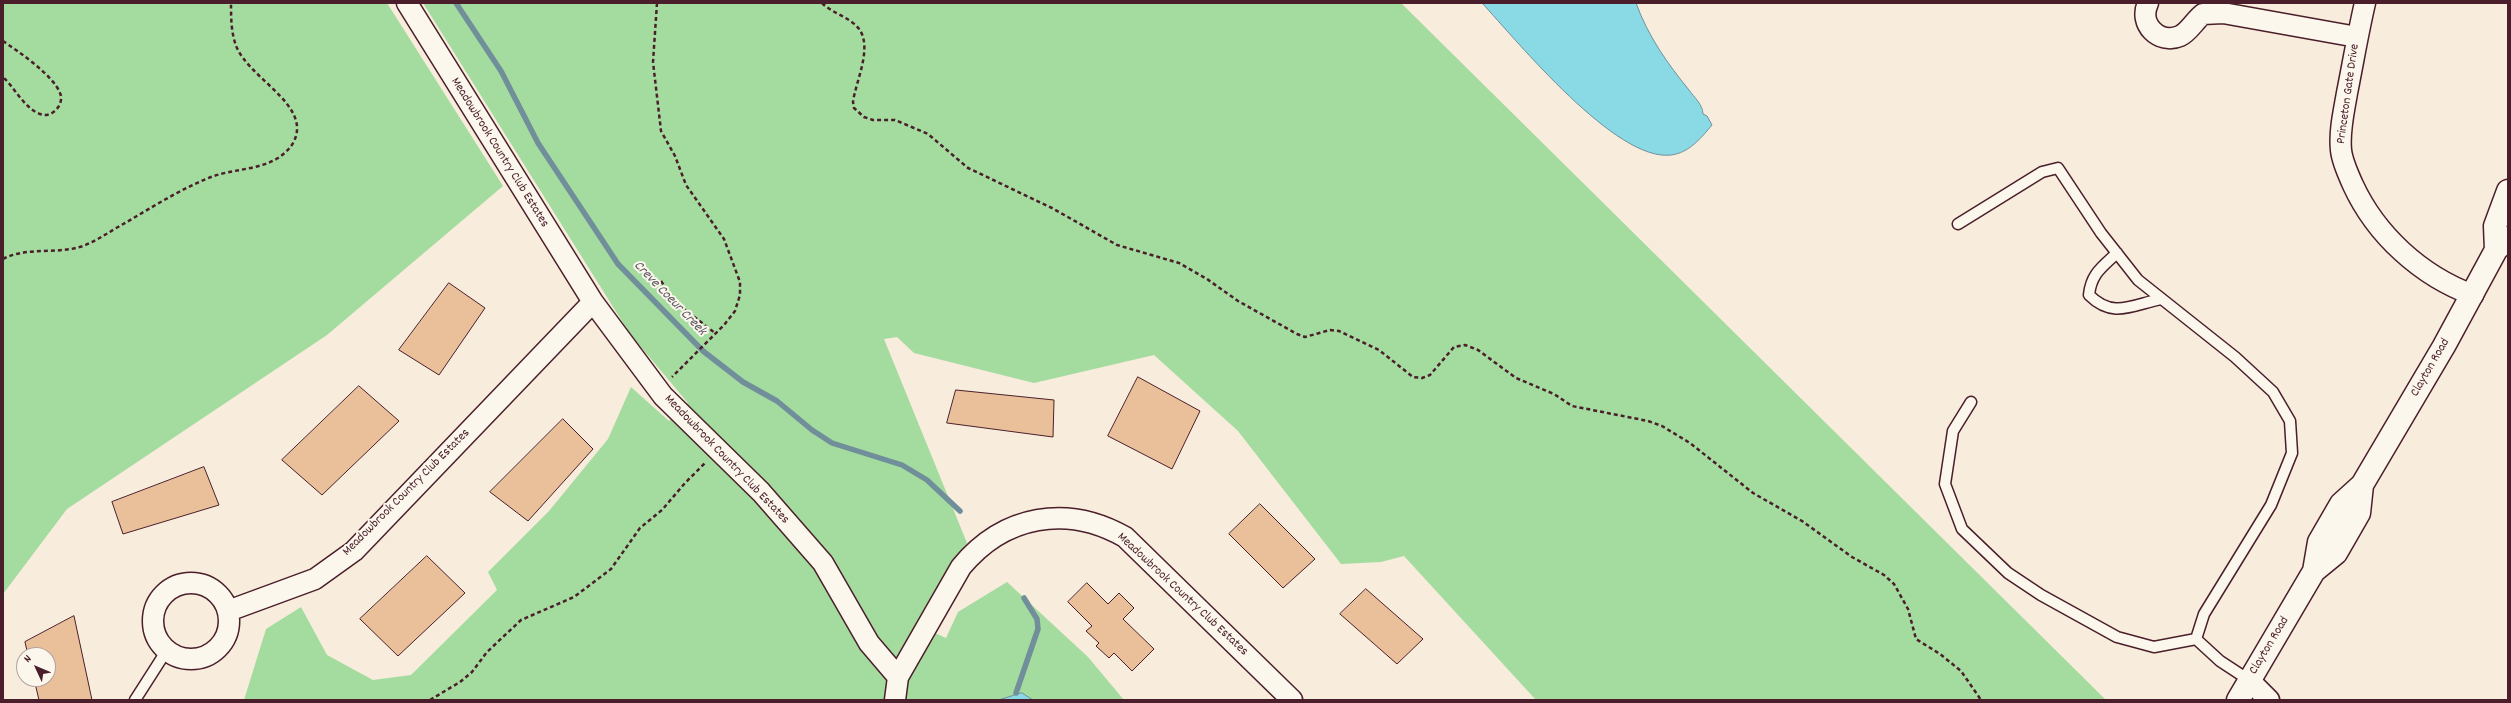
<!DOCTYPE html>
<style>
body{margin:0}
#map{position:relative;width:2511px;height:703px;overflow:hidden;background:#f8ecdc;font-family:Dekko,sans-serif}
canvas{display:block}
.frame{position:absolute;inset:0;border:4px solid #4a1f2b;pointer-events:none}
.north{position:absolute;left:16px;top:647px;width:40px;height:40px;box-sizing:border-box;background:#fbf7ec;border:1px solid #b4a19f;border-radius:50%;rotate:314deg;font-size:11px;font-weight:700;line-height:16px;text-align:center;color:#4a1f2b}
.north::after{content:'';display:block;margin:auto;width:14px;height:18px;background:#4a1f2b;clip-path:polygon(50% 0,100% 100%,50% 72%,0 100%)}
</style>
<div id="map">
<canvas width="2511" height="703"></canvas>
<div class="frame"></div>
<div class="north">N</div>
</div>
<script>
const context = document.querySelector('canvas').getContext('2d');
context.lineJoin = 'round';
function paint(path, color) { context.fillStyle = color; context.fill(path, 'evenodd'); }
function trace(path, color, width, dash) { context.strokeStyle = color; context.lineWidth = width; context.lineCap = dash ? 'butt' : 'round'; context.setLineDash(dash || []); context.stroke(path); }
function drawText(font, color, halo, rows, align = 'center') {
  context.font = font + ' Dekko,sans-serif'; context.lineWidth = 4; context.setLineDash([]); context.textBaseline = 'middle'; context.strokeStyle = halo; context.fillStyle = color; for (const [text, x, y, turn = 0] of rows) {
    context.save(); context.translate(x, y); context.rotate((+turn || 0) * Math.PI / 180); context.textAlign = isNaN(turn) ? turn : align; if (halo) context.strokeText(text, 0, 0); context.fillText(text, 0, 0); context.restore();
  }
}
const green = new Path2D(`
 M3,3H387L503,186L327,335L67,509L3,594Z
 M423,3H1401L2106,700H1536L1404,556L1381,562L1341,564L1238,431L1154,355L1034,383L914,353L897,337L884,339L967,543L887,682L886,700H244L266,629L301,607L327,655L373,680L411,675L497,590L488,572L549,511L608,439L631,387L669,421L688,403L630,334Z
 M1007,582L1088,657L1124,700H904L905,682L933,632L946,638L958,612Z`);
const water = new Path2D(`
 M1482,3H1636C1648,36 1667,63 1689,90C1694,97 1703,105 1703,114L1707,116L1712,125C1701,138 1689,153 1671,155C1616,162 1518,42 1482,3Z
 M1022,693L1033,700H999Z`);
const stream = new Path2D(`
 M456,3L501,71L538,143L618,264L703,351L743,382L777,401L812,430L832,443L902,465L927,480L960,511
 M1016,693L1038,629L1037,619L1024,598`);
const building = new Path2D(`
 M449,283L485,308L439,375L399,350Z
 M1138,377L1200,411L1172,469L1108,436Z
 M359,386L399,421L322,495L282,460Z
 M956,390L1054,400L1053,437L947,423Z
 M563,419L593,449L528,521L490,492Z
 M204,467L219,505L123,534L112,502Z
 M1260,504L1315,559L1283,588L1229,534Z
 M427,556L465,593L398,656L360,619Z
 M1087,583L1108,604L1119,593L1134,608L1123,619L1154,649L1132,671L1114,653L1109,658L1096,646L1099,643L1086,631L1092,626L1068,602Z
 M1366,589L1423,639L1397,664L1340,614Z
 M74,616L92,700H39L34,679H48V655H28L25,642Z`);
const path = new Path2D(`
 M657,3L653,62L661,131L675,156L686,185L724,239L740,282V295L735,311L724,325L672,377
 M822,3C831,12 843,15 853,23C877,40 856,79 853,102L854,108L864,117L873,120H895L928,134L968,168L1052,208L1117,245L1179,263L1207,279L1238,301L1297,334L1305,337L1330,330L1339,331L1379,350L1413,377L1422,378L1430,375L1454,347L1465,345L1478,350L1516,378L1554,394L1572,406L1648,421L1662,426L1690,443L1753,493L1802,521L1852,557L1884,575L1894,584L1908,609L1916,639L1940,654L1961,671L1981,700
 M3,41C19,52 53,75 60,93C65,104 52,119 40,114C24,108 15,88 3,77
 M3,259C28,246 57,255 83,246C96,241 106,234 118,227C148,210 178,190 211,177C232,169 259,170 278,158C289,151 298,140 297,126C294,97 250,76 237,48C231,34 231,18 231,3
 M661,281L675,302L715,333
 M430,700L460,682L472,672L487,652L521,620L574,597L611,569L640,528L662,510L685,483L705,463`);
const lane = new Path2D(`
 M1958,224L2042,172L2058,168L2101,233L2138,280L2235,357L2273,392L2290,421L2292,453L2271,505L2204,614L2196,639L2220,661L2249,680
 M2117,253C2102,267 2091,274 2089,295C2113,319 2132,305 2161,299
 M1971,402L1953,431L1945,484L1962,529L2008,573L2041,595L2117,637L2154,647L2196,639
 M135,700L167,650`);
const street = new Path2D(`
 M407,3L593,302L663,396L761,492L823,563L869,643L898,677L895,700
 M2148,3C2138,24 2159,45 2180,36C2189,32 2195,20 2203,14L2223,13L2357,37
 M2365,3C2358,33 2353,63 2347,93C2344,111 2339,131 2341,150C2342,161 2348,174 2353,185C2376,235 2421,276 2473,295
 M153 621a38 38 0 1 1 76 0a38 38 0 1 1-76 0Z
 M228,611L315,579L354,551L593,302
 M898,677L961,567C1004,515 1067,504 1125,537L1292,700
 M2249,680L2269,700`);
const secondary = new Path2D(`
 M2496,250L2495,226L2508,191
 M2314,571L2319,542L2341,504L2362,485L2444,346L2496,250L2508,238
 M2238,700L2314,571L2336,553L2359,513L2362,485`);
const streetNames = [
 ["Princeton Gate Drive",2349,94,-82],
 ["Meadowbrook Country Club Estates",499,153,58],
 ["Clayton Road",2431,368,-60],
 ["Meadowbrook Country Club Estates",726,460,46],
 ["Meadowbrook Country Club Estates",407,493,-45],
 ["Meadowbrook Country Club Estates",1182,595,43],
 ["Clayton Road",2270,646,-59]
];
const waterNames = [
 ["Creve Coeur Creek",669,299,46]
];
paint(green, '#a4db9f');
paint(water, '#8adae5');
trace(water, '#708f9b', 1);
trace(stream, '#708f9b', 5.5);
paint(building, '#eac09a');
trace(building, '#4a1f2b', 1);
trace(lane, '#4a1f2b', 13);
trace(street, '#4a1f2b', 23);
trace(secondary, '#4a1f2b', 25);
trace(path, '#4a1f2b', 2.5, [4, 3]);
trace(lane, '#fbf7ec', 10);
trace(street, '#fbf7ec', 20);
trace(secondary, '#fbf7ec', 22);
drawText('13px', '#4a1f2b', '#fbf7ec', streetNames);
drawText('italic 14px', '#5d5763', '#fbf7ec', waterNames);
</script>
